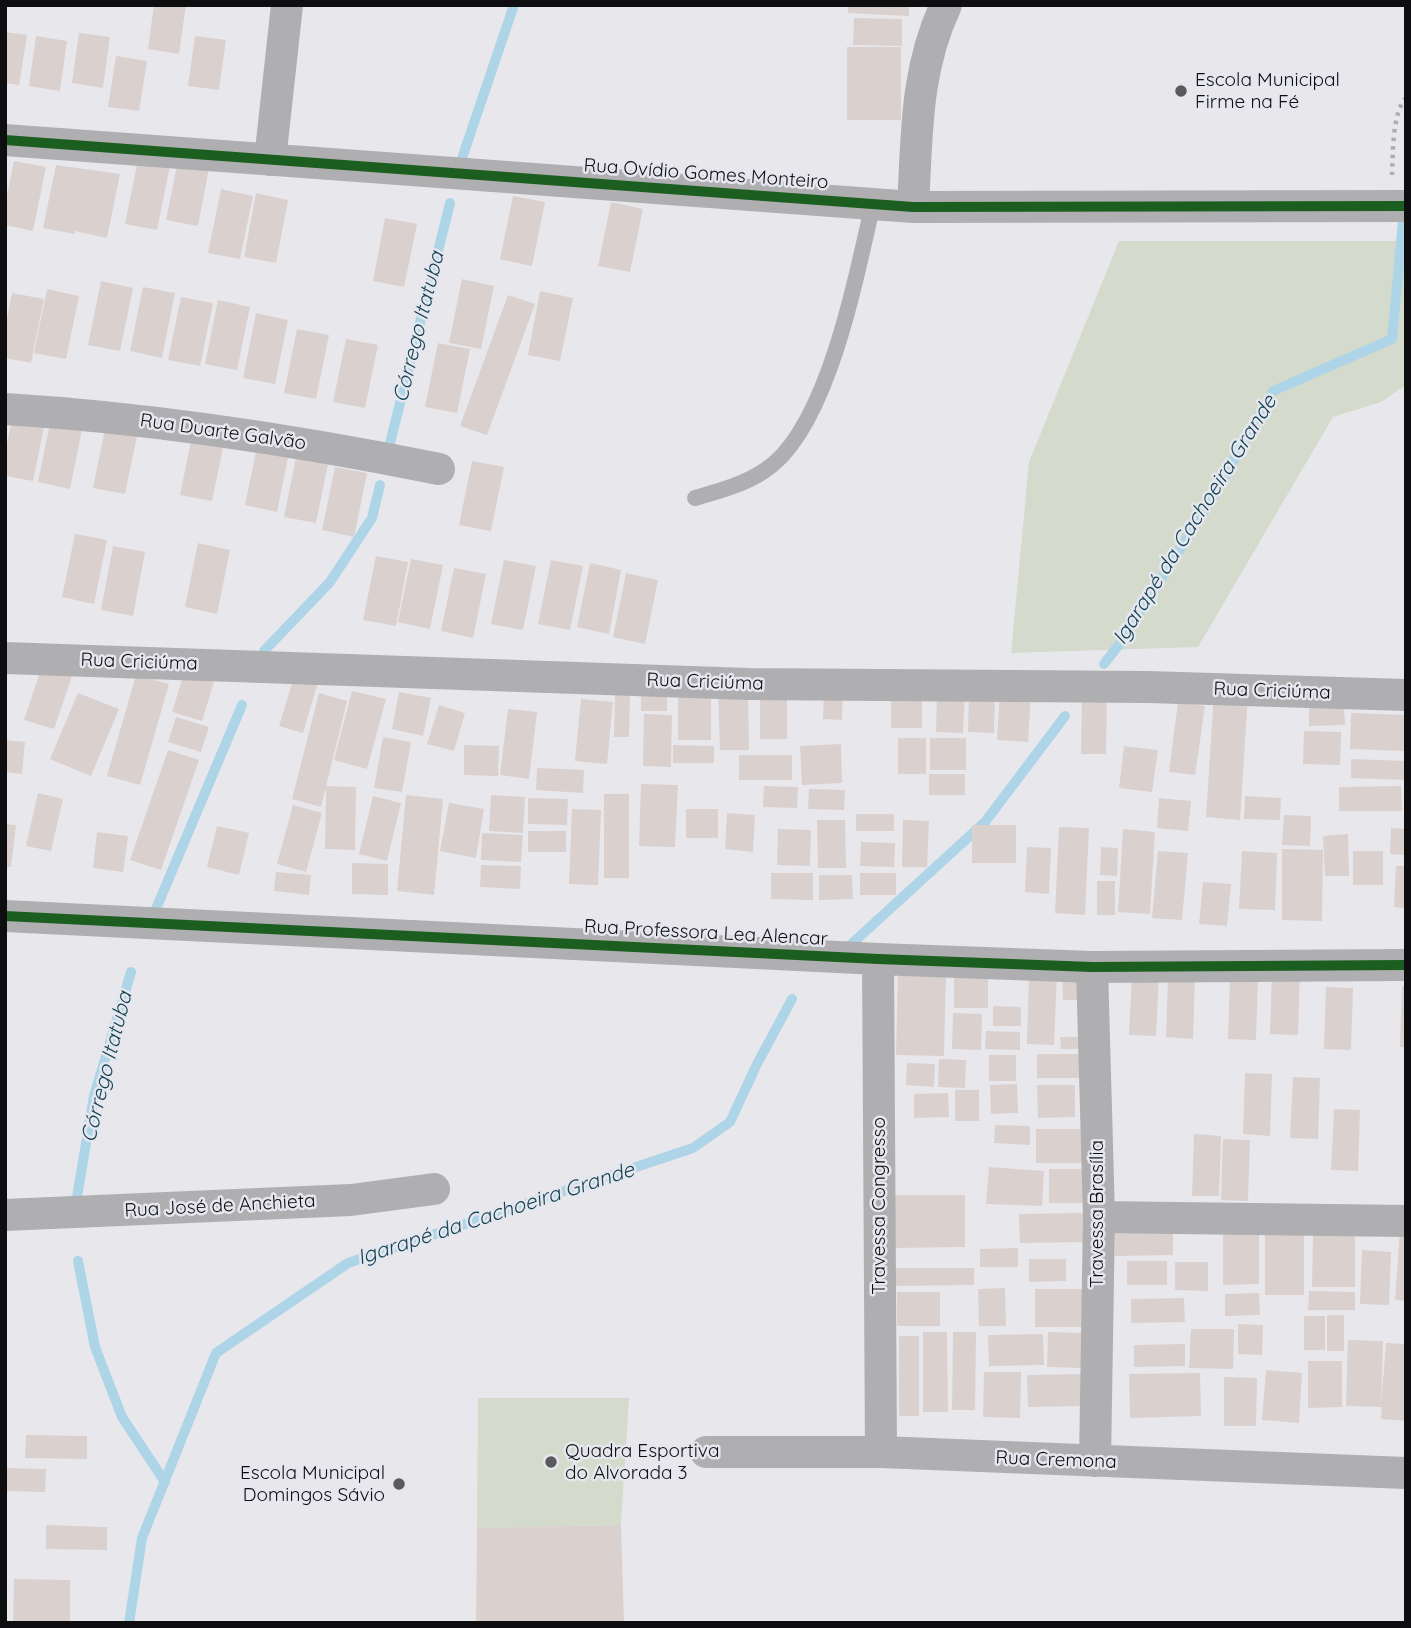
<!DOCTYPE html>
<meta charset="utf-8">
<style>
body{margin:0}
#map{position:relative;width:1411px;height:1628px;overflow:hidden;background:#e8e8ec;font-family:Quicksand,sans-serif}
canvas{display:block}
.frame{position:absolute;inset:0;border:7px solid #0e0e10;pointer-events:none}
</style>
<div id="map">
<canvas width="1411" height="1628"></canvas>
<div class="frame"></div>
</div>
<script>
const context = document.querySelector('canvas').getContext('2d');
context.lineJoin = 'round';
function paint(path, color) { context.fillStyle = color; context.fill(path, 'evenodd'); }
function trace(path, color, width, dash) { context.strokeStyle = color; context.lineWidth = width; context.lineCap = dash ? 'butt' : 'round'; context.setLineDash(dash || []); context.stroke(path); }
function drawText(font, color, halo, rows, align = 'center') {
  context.font = font + ' Quicksand,sans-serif'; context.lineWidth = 5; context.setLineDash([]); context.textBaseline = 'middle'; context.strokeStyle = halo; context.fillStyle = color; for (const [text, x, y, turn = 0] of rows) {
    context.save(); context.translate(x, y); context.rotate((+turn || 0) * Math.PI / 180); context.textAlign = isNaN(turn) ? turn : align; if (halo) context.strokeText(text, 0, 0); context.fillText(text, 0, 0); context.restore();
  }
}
const green = new Path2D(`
 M1119,241H1406V385L1381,402L1333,417L1198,647L1011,653L1029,462Z
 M478,1398H629L621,1525L477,1528Z`);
const stream = new Path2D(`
 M459,167L514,5
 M388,451L450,203
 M264,651L330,582L372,518L380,485
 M1104,664L1121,642L1216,492L1273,391L1392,339L1404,210
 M153,916L242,705
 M846,949L985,822L1065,716
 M76,1203L94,1096L131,972
 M78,1261L95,1347L122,1417L165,1482
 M129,1623L142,1538L216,1353L348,1263L693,1148L730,1122L757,1064L792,999`);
const building = new Path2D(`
 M154,5H186L179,54L148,49Z
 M848,5H909V16L848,13Z
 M854,18L902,19V46L853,45Z
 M5,32L27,35L19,85L5,83Z
 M79,33L110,37L103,88L72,83Z
 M36,36L67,41L60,91L29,86Z
 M195,36L226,40L219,90L188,86Z
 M847,47H901V120H847Z
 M116,56L147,61L139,111L108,107Z
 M179,156L210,163L198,226L166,220Z
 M138,160L170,166L157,230L125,224Z
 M14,161L46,167L33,231L5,225V205Z
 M56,165L120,174L107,238L75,231V234L43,228Z
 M221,189L253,196L240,259L208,253Z
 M256,193L288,200L276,263L244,257Z
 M513,196L545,202L532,266L500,259Z
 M611,202L643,209L630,272L598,266Z
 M385,218L417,224L404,287L373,281Z
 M462,279L494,286L481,349L449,343Z
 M101,281L133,288L120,351L88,345Z
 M143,287L175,293L162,358L130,351Z
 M47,289L79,296L66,359L34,353Z
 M540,291L573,298L560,361L528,355Z
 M12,293L44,299L31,363L5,358V328Z
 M508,295L535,304L487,435L460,426Z
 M181,297L213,303L200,366L168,360Z
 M218,300L250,307L237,370L205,364Z
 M256,313L288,320L275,384L243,378Z
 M297,329L329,335L316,399L284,393Z
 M346,339L378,345L365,408L333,402Z
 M438,343L470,349L457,413L425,407Z
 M14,411L46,417L33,481L5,476V453Z
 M51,418L83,425L70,489L38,482Z
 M106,424L138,431L125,494L93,488Z
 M193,431L225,438L212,501L180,495Z
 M258,442L290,448L277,512L245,505Z
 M297,453L329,459L316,523L284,517Z
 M472,461L504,467L491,531L459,525Z
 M335,467L367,473L354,537L322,530Z
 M75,534L107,540L94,604L62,597Z
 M198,543L230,550L217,614L185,607Z
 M113,546L145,552L133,616L101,610Z
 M376,556L408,562L396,626L363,620Z
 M411,559L443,565L430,629L398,622Z
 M504,560L536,566L523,630L491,624Z
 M551,560L583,566L570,630L538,624Z
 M590,563L621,570L609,634L577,627Z
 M454,568L486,574L473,638L441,631Z
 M626,573L658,580L645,644L613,637Z
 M43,663L73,673L54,729L24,720Z
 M184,673L214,682L202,721L172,712Z
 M295,674L318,682L303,733L279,726Z
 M136,675L169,684L140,785L107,776Z
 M824,687H843L842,720L823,719Z
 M641,688H667V711H641Z
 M891,688H922V728H891Z
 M678,689H711V740H678Z
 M937,690L965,691L963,733L936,732Z
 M352,691L386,699L367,769L334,760Z
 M615,691L630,692L629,737H614Z
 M748,691L749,750H720L718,692Z
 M969,691H995L994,733L968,732Z
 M1000,691L1031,693L1028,742L997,740Z
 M399,692L431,698L423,736L392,729Z
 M1214,692L1248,694L1240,820L1206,817Z
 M78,693L119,709L91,776L50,759Z
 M319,693L347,701L321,807L292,799Z
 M1082,693H1107L1106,754H1081Z
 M760,698H787V739H760Z
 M581,699L613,702L607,764L575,761Z
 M1178,702L1205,706L1195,775L1169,772Z
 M1344,703L1345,725L1309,726V704Z
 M439,705L465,713L454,751L427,744Z
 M508,709L537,712L529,779L500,775Z
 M1351,713L1405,715L1404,751L1350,749Z
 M644,714L672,715L671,767L643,766Z
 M176,717L209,727L201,752L168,742Z
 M1304,731L1341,732L1340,765L1303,764Z
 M383,737L411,742L402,792L374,788Z
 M898,738H926V774H898Z
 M930,738H966V770H930Z
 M5,740L25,742L22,774L5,772Z
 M841,744L842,783L802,785L800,746Z
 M464,745L499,746L498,776L464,775Z
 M673,745L714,746V763H673Z
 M1124,746L1158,750L1152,792L1119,788Z
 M168,750L199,760L161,870L130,860Z
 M739,755H792V780H739Z
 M1351,759L1406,761V780L1351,778Z
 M537,768L584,770L583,793L536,790Z
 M929,774H965V795H929Z
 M641,784L678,785L675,847L639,846Z
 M326,786L356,787L355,850L325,849Z
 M764,786L798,787L797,808L763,807Z
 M1401,786L1402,811H1339V787Z
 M809,789L845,790L844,810L808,809Z
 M38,793L63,799L51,851L26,846Z
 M604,794H629V878H604Z
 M406,795L443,799L434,895L397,891Z
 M491,795L525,797L523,833L489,831Z
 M373,796L401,803L387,861L359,854Z
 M1245,796L1281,798L1280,820L1244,819Z
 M528,798L568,799L567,825L528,824Z
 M1159,798L1191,801L1188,831L1157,828Z
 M449,803L484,809L476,858L440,851Z
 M293,805L322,813L306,872L277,864Z
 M572,809L601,810L598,885L569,884Z
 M686,809H718V838H686Z
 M727,813L755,815L753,852L725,849Z
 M856,814H894V831H856Z
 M1284,815L1311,816L1310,846L1282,845Z
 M817,820H845L846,868H818Z
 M903,820L929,821L927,867H902Z
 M5,824L16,825L11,867H5Z
 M972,825H1016V863H972Z
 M217,826L249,833L239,875L207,867Z
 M1059,827L1089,828L1085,915L1055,913Z
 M1391,828L1406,829V855L1390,854Z
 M778,829L811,830L810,866L777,865Z
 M1123,829L1155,832L1150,914L1118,912Z
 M528,831H566V852H528Z
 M97,832L128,836L123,872L93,868Z
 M482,833L523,835L521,862L481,860Z
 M1348,834L1349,876H1325L1323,836Z
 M861,842L895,843L894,867L860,866Z
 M1027,847L1051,848L1049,894L1025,892Z
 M1101,847L1118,848L1117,876L1100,875Z
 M1282,849L1323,850L1322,921L1282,920Z
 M1158,851L1188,853L1182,920L1152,918Z
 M1242,851L1277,853L1275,910L1239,909Z
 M1353,851H1383V885H1353Z
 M352,863L388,864V895L352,894Z
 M481,865L521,866L520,889L480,887Z
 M1396,866H1406V908L1394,907Z
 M276,872L311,875L309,895L274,891Z
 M771,873H813V900L771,899Z
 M860,873H896V895H860Z
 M819,875H852L853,899L819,900Z
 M1097,881H1115V915H1097Z
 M1203,882L1231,884L1227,926L1199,924Z
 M954,964H988V1008H954Z
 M898,968L946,969L944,1056L896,1055Z
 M1062,971H1088L1089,1000H1063Z
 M1272,972L1300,973L1298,1035L1270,1034Z
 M1029,973L1057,974L1054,1045L1027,1044Z
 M1132,974H1159L1156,1036L1129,1035Z
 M1168,976L1195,977L1193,1039L1166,1037Z
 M1230,978H1258L1256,1040L1228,1039Z
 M1402,986H1406V1047H1400Z
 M1326,987L1353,988L1351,1050L1324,1049Z
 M993,1006L1021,1007V1026H993Z
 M953,1013L982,1014L981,1050L952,1049Z
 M986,1031L1020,1032V1050L985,1049Z
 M1060,1037H1089V1049H1061Z
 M1037,1054H1090V1078H1037Z
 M989,1055H1016V1081H989Z
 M939,1059L966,1060L965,1088L938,1087Z
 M907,1063L935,1064L934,1087L906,1085Z
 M1245,1073L1272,1074L1270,1136L1243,1134Z
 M1293,1077L1320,1078L1318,1139L1290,1138Z
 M1017,1084L1018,1113L991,1114L990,1085Z
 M1037,1085H1075V1117L1038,1118Z
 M955,1090H979V1121H955Z
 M948,1093L949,1117L914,1118V1094Z
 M1334,1109L1360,1110L1358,1171L1331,1170Z
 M995,1125L1030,1126V1145L994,1143Z
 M1036,1129H1087V1163H1036Z
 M1194,1134L1221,1136L1219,1196H1192Z
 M1223,1139L1250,1140L1248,1201L1221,1200Z
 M989,1167L1044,1171L1042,1206L986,1204Z
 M1049,1169H1087V1203H1049Z
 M890,1195H965V1247L890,1248Z
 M1083,1213L1084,1242L1020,1243L1019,1214Z
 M1115,1228H1173V1255L1115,1256Z
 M1265,1228H1304V1295H1265Z
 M1223,1229H1259V1284L1223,1285Z
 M1400,1230L1406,1231V1301L1395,1300Z
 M1313,1231L1355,1232V1287H1312Z
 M1018,1248V1267H980V1249Z
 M1362,1250L1391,1252L1389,1305L1360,1304Z
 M1029,1259H1066V1281L1029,1282Z
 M1127,1261H1167V1285H1127Z
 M1175,1262H1208V1291L1175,1290Z
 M893,1268H974V1285L893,1286Z
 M1005,1288L1006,1326H979L978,1289Z
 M1035,1289H1087V1327H1035Z
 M1309,1291L1355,1292V1310H1308Z
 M897,1292H940V1326H897Z
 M1259,1293L1260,1315L1225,1316V1294Z
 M1184,1298L1185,1322L1131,1323V1299Z
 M1327,1315H1344V1351H1327Z
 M1304,1316H1325V1350H1304Z
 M1238,1324L1263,1325L1262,1355L1238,1354Z
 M1191,1329H1234L1233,1369L1189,1368Z
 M923,1332H947L948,1412H923Z
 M953,1332H976L975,1410H952Z
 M1048,1332L1083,1333L1082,1368L1047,1367Z
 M1043,1334L1044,1365L989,1366L988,1335Z
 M899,1336H919V1416H899Z
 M1348,1340L1383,1341L1381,1405L1386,1343L1406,1344V1421L1381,1419L1382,1407L1346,1406Z
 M1185,1344V1366L1134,1367V1345Z
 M1308,1361H1342V1407L1308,1408Z
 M1266,1370L1302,1373L1299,1423L1262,1420Z
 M984,1372H1021L1020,1418L983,1417Z
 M1200,1373L1201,1416L1130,1418L1129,1374Z
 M1084,1374L1085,1406L1028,1407L1027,1375Z
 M1224,1377L1257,1378L1256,1426H1224Z
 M26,1435L87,1436V1459L25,1458Z
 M5,1468L46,1469L45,1492L5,1491Z
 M46,1525L107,1527V1550L46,1549Z
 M621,1525L624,1623H476L477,1528Z
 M14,1579L70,1580V1623H13Z`);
const path = new Path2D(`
 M1392,175C1393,155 1392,112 1406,98`);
const lane = new Path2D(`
 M695,498C719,491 743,485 764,471C828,431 856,275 873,204`);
const street = new Path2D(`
 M5,140L913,207L1406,206
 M270,160L287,5
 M913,207C917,137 915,70 946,5
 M5,409C153,418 295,440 439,469
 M5,658L748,684L1148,687L1406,695
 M5,916L878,959L1092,967L1406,965
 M878,959L881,1452
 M1092,967L1099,1217L1095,1461
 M5,1215L351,1200L434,1189
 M1099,1217L1406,1221
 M706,1452H881L1406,1473`);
const cycleway = new Path2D(`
 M5,140L913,207L1406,206
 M5,916L878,959L1092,967L1406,965`);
const markers = [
 [1181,91,7,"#5a5a5d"],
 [551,1462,7,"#5a5a5d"],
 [399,1484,7,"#5a5a5d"]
];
const poiNames = [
 ["Escola Municipal",1195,80],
 ["Firme na Fé",1195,102],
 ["Quadra Esportiva",565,1451],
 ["do Alvorada 3",565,1473],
 ["Escola Municipal",385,1473,"right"],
 ["Domingos Sávio",385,1495,"right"]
];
const streetNames = [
 ["Rua Ovídio Gomes Monteiro",706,174,4],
 ["Rua Duarte Galvão",223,432,8],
 ["Rua Criciúma",139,662,2],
 ["Rua Criciúma",705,682,2],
 ["Rua Criciúma",1272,691,2],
 ["Rua Professora Lea Alencar",706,933,3],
 ["Rua José de Anchieta",220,1206,-3],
 ["Travessa Congresso",879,1206,-90],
 ["Travessa Brasília",1097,1214,-90],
 ["Rua Cremona",1056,1460,2]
];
const waterNames = [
 ["Córrego Itatuba",419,327,-76],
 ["Igarapé da Cachoeira Grande",1195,520,-58],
 ["Córrego Itatuba",107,1067,-76],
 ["Igarapé da Cachoeira Grande",496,1214,-18]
];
paint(green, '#d4dbcd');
trace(stream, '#aed5e7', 10);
paint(building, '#dad0ce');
trace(path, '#aeaeb0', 4.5, [3.5, 5]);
trace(lane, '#afaeb0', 16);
trace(street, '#afaeb0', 32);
trace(cycleway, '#1b5e20', 10);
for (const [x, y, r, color] of markers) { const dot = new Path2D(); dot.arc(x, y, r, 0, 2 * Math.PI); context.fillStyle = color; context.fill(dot); trace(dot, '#e6e7ee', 2.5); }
drawText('19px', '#0e0e10', '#e6e7ee', poiNames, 'left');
drawText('19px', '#0e0e10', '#e6e7ee', streetNames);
drawText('italic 21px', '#134354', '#e6e7ee', waterNames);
</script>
